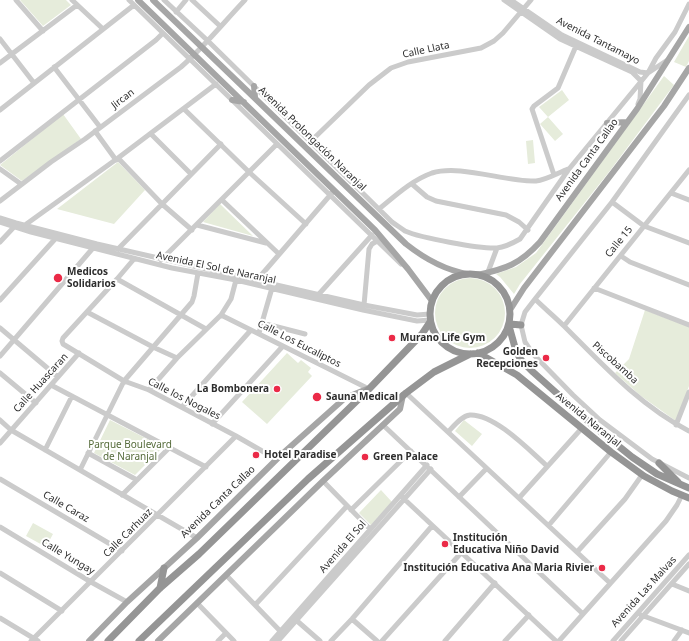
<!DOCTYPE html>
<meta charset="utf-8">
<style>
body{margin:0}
canvas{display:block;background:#fff}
</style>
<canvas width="689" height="641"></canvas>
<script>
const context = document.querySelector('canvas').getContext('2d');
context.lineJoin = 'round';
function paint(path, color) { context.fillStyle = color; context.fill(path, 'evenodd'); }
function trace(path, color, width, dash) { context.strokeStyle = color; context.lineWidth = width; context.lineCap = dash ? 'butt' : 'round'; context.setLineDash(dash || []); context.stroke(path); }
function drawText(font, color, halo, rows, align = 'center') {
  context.font = font + ' "Noto Sans",sans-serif'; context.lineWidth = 4; context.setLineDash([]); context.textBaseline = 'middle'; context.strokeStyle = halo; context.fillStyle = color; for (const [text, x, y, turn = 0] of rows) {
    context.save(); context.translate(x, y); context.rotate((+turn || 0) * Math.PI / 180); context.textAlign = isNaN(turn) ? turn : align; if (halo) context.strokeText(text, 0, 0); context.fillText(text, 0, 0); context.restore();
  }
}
const green = new Path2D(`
 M20,0H66L71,5L43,26Z
 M689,36V61L686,67L674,62Z
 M664,76L674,85L609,172L520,284L514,294L500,277L496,274L516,267L536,253Z
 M562,90L569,100L548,117L539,107Z
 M63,114L81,139L22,181L0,165Z
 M548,117L563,134L555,141L540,124Z
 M533,140L535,163L528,164L526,141Z
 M118,162L145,190L114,224L57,209Z
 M220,204L253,236L203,222Z
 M435 313a35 35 0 1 1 70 0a35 35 0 1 1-70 0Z
 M645,310L689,327V386L676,421L641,396L615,373L629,359Z
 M287,353L298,363L301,360L311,368L308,372L312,376L267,424L242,402Z
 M110,420L163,447L135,475L94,453Z
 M464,420L482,434L472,446L455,431Z
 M381,490L392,502L371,525L359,513Z
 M33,523L53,534L46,547L26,536Z`);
const minor = new Path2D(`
 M16,0L43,31
 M72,0L103,29
 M129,0L401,264
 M164,0L208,41L392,222C396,225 401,228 405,231C421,238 480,249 497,248C506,247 513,243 520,239L569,169L648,73L656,58L675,32L689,4
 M192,0L220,26
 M504,0L560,39L632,72L641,81L640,99L638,104
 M511,0L562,35L640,72L648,73L666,61
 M176,12L186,0
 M0,39L34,83
 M0,63L77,5
 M54,67L100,127
 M689,95L612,202L535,299L525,312L521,325L525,342L533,354L573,395L600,420L652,459L689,478
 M184,109L249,172L306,224
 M0,110L134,5
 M95,131L116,160
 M151,134L191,174
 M310,142L369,85L391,68L408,62L481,48L494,41L503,33L531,0
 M118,158L162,204L192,230
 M0,161L156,40L163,33
 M0,169L21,184
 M554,175L532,109L534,106L558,88L576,46
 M412,184L427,197L436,201L506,215L519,222L528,230
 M671,193L689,200
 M222,200L279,254
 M0,201L51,162L85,139L181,67C204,47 224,22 245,0
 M612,202L644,226L689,243
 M379,209C395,196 412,180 432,173C460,164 505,182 536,181C546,180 558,173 568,169
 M0,218L16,223L97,244L364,305L417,315L430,314
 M0,222L31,232L172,268L236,280L363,310L417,321L430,320
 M25,225L118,158L216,84
 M197,225L266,243
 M0,242L14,227
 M118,249L221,144
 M621,256L630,262L689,285
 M134,259L117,279L63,338L62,341L63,344L124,381L149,390L236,436L276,459
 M161,260L277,144
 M488,272L497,248
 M117,279L206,329
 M257,280L332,193
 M594,288L689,325
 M319,294L372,235
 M535,299C544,308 554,316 564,326C602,364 640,406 689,431
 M0,300L56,238
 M364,305L369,249L372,244L377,241
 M87,312L153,347L177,358
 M221,315L369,389
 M262,323L305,334
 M564,326L689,170
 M0,328L58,377
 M259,333L272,288
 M0,356L93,248
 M0,373L36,403
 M51,385L206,467
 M149,390L177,358L221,315L231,299L236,280
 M406,393L610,583
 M182,407L251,330
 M0,420L11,430L197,538
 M212,424L283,346
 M383,425L583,614
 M676,425L689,392
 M448,432C454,426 461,416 470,415C495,414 530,451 547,466
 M0,443L79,353
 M45,450L72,396
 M88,453L137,480
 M80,470L124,381L192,302L194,296L198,273
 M0,479L122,551
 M323,481L370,529
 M122,495L169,448
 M402,497L556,641
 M459,497L486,469
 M519,498L582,428
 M351,510L411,451
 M549,525L611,452
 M0,527L91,582L127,602
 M577,552L625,499L642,475
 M0,573L62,611
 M226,575L283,634
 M672,584L689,591
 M197,603L234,641
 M255,605L347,506
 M641,615L689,633
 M0,618L38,641
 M352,619L377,641
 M296,620L320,641
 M31,641L236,436
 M218,641L226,633
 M272,641L427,465
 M278,641L431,469
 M331,641L352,619L432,526
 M382,641L461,553
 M445,641L495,583
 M505,641L529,615
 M559,641L666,521L677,505L682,495
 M613,641L689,555
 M621,641L689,564
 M674,641L682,630`);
const major = new Path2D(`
 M138,0L375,230L408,269L432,301
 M153,0L406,244C425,259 444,270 468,274
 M254,86L255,97
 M232,100L244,102
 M607,123L627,122
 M477,275C506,269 520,264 540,242L637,109L689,27
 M510,310L524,288L664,106L689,68
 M89,641L127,602L197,538L281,455L345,398L367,389
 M158,641L323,481L400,409L403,395`);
const highway = new Path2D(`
 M430 314a40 40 0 1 1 80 0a40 40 0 1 1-80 0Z
 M510,324L521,325
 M509,326L516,351L521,360L533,372L590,423L632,457L657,474L689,488
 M478,353L517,375L611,452L644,476L672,491L689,498
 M659,463L678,482
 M160,588L164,568
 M108,641L160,588L199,554L369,389L422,334L430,322
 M139,641L308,479L406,393L434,372L470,354`);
const markers = [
 [58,278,5,"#eb2a47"],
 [392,338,4,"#eb2a47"],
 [546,358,4,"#eb2a47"],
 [277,389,4,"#eb2a47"],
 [317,397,5,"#eb2a47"],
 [256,455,4,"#eb2a47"],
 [365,457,4,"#eb2a47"],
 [445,544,4,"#eb2a47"],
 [602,568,4,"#eb2a47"]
];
const streetNames = [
 ["Avenida Tantamayo",598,41,27],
 ["Calle Llata",426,50,-12],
 ["Jircan",123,99,-37],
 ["Avenida Prolongación Naranjal",312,139,44],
 ["Avenida Canta Callao",587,160,-54],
 ["Calle 15",619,242,-51],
 ["Avenida El Sol de Naranjal",216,268,12],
 ["Calle Los Eucaliptos",299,344,27],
 ["Piscobamba",615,363,42],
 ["Calle Huascaran",41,383,-48],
 ["Calle los Nogales",184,399,27],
 ["Avenida Naranjal",588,420,39],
 ["Avenida Canta Callao",218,502,-44],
 ["Calle Caraz",66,507,30],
 ["Calle Carhuaz",128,533,-45],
 ["Avenida El Sol",343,547,-49],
 ["Calle Yungay",68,557,31],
 ["Avenida Las Malvas",644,592,-48]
];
const poiNames = [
 ["Medicos",67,272],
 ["Solidarios",67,284],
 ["Murano Life Gym",400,338],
 ["Golden",538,352,"right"],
 ["Recepciones",538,364,"right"],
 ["La Bombonera",269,389,"right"],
 ["Sauna Medical",326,397],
 ["Hotel Paradise",264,455],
 ["Green Palace",373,457],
 ["Institución",453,538],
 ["Educativa Niño David",453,550],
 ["Institución Educativa Ana Maria Rivier",594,568,"right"]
];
const parkNames = [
 ["Parque Boulevard",130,445],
 ["de Naranjal",130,457]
];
paint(green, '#e6ecdb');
trace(minor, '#cbcbcb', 5);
trace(major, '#a6a6a6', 6);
trace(highway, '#959595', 7);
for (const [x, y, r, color] of markers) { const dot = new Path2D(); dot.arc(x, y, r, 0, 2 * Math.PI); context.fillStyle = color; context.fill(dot); trace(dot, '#fff', 1.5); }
drawText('10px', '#2e2e2e', '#fff', streetNames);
drawText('bold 10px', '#2e2e2e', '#fff', poiNames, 'left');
drawText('10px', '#556b3a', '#fff', parkNames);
</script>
